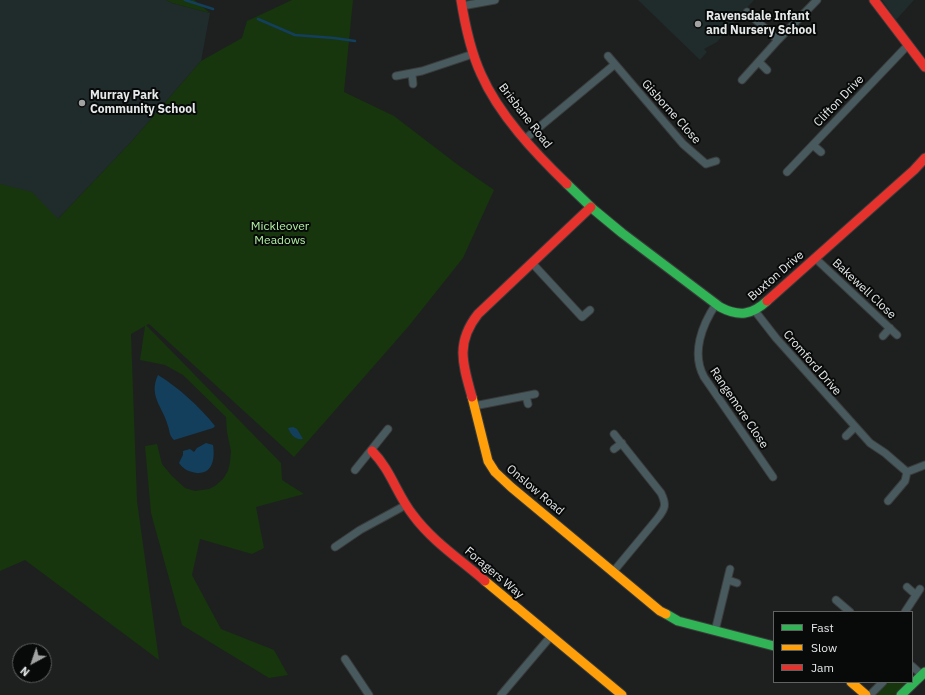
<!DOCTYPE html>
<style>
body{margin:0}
#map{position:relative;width:925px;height:695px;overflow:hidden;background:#1d201f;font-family:"IBM Plex Sans",sans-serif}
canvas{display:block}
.legend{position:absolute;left:773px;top:611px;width:140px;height:72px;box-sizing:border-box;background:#080a0a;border:1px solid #616363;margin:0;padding:5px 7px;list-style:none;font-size:12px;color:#e6e9e9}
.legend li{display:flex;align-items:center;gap:8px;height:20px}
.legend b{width:20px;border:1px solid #616363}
.north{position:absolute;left:12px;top:643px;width:40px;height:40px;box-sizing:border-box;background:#080a0a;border:1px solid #616363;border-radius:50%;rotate:220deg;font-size:11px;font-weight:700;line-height:16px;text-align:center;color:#e6e9e9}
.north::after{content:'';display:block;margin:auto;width:14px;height:18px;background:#a0a3a2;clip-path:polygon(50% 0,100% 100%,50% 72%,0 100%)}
</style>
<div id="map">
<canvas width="925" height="695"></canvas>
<ul class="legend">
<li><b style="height:5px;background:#30b455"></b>Fast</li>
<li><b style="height:5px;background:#ff9f0a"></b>Slow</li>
<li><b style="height:5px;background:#e5322d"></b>Jam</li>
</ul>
<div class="north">N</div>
</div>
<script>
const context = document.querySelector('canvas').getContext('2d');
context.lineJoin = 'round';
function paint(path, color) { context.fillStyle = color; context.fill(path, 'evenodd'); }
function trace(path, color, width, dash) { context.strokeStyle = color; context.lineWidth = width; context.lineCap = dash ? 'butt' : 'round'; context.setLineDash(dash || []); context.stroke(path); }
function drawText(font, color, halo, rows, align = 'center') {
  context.font = font + ' "IBM Plex Sans",sans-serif'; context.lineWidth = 4; context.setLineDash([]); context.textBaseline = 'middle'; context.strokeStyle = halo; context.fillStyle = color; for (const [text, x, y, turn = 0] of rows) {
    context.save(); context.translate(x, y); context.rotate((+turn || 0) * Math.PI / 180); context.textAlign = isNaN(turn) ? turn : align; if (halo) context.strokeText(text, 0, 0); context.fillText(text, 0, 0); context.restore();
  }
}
const built = new Path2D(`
 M0,0H166L172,3L210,13L201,61L133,140L58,219L0,277Z
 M638,0H754L717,42L704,49L707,52L700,60Z
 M882,0H914L896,20Z`);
const green = new Path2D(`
 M166,0H194L210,13L172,3Z
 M292,0H353L344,92L394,116L458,165L494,190L463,258L408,327L294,457L149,324L146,325L281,463L282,480L304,494L256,507L264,548L252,554L200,539L192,575L221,629L274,650L288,675L269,678L182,625L151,513L145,446L157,444L162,464L172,476L185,488L195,491L209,489L215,486L223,479L228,471L230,462L231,451L227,432L226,417L183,375L165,365L140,360L145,326L131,334L137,501L159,660L25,560L0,571V184L32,192L58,219L133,140L201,61L242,38L247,21Z
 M889,682H910L897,695H877L878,692Z`);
const water = new Path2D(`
 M158,375C179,388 199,406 215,426L213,428L174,440C169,435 170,432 168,426C163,407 148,396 158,375Z
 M293,427L297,429L303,439C295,440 291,435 288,428Z
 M206,443L213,445C215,458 213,474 197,473C189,472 183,469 179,463L183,455V451L190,449L194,452L197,448Z`);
const stream = new Path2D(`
 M185,0L213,9
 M258,19L295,35L334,38L355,41`);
const street = new Path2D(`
 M462,6L495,0
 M747,12L778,40
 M608,56L683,144L706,164L716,161
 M759,62L767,70
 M412,74L413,84
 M396,76L422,71L473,54
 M742,80L778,40L817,0
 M525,139L614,65
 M813,145L821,152
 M787,172L908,45
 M815,258L897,335
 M532,263L582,317L590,310
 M716,304C702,325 691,353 704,377L773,477
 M755,311L776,338L870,443L885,453L907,472
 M883,336L890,328
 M526,396L528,404
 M474,406L535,394
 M846,436L855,427
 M614,449L622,443
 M355,470L388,429
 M888,501L905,481L907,472L925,465
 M335,547L360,530L406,505
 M613,572L657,519C665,509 667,505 661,493L614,434
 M728,580L737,583
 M907,587L916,595
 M836,600L850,612
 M905,612L920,589
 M715,631L730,569
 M345,659L369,695
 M912,666L922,675
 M501,695L551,636
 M870,695L883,682`);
const fast = new Path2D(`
 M567,184L593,209L622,233L720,307C739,317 752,315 767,301
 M666,614L678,621L774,646
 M901,695L925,672`);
const slow = new Path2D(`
 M472,397L488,461L495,472L511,487L660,611L666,614
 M485,581L622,695
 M851,682L866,695`);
const jam = new Path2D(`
 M461,0C465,25 470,50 481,74C499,115 535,153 567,184
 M874,0L925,67
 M767,301L914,170L925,158
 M472,397C463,365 455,343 478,314L591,207
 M372,451C391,470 397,495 413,515C432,541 461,560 485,581`);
const markers = [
 [698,24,4,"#a0a3a2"],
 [82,103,4,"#a0a3a2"]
];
const poiNames = [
 ["Ravensdale Infant",706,17],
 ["and Nursery School",706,31],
 ["Murray Park",90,96],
 ["Community School",90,110]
];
const streetNames = [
 ["Clifton Drive",839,101,-46],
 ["Gisborne Close",671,112,48],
 ["Brisbane Road",525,116,52],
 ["Buxton Drive",776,276,-41],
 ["Bakewell Close",864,289,43],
 ["Cromford Drive",812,363,49],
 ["Rangemore Close",739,408,56],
 ["Onslow Road",535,490,40],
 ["Foragers Way",494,573,40]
];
const parkNames = [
 ["Mickleover",280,227],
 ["Meadows",280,241]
];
paint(built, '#202b2b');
paint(green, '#17360d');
paint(water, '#133f5d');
trace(stream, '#133f5d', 2.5);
trace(street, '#3a3b3b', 9);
trace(fast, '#3a3b3b', 11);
trace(slow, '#3a3b3b', 11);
trace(jam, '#3a3b3b', 11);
trace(street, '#485a5e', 7);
trace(fast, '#30b455', 9);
trace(slow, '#ff9f0a', 9);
trace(jam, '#e5322d', 9);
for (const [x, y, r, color] of markers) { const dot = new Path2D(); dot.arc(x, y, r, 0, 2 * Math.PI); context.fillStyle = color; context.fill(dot); trace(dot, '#080a0a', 1.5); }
drawText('bold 12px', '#e6e9e9', '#080a0a', poiNames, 'left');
drawText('12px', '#e6e9e9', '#080a0a', streetNames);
drawText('12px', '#b1f2a1', '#080a0a', parkNames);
</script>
